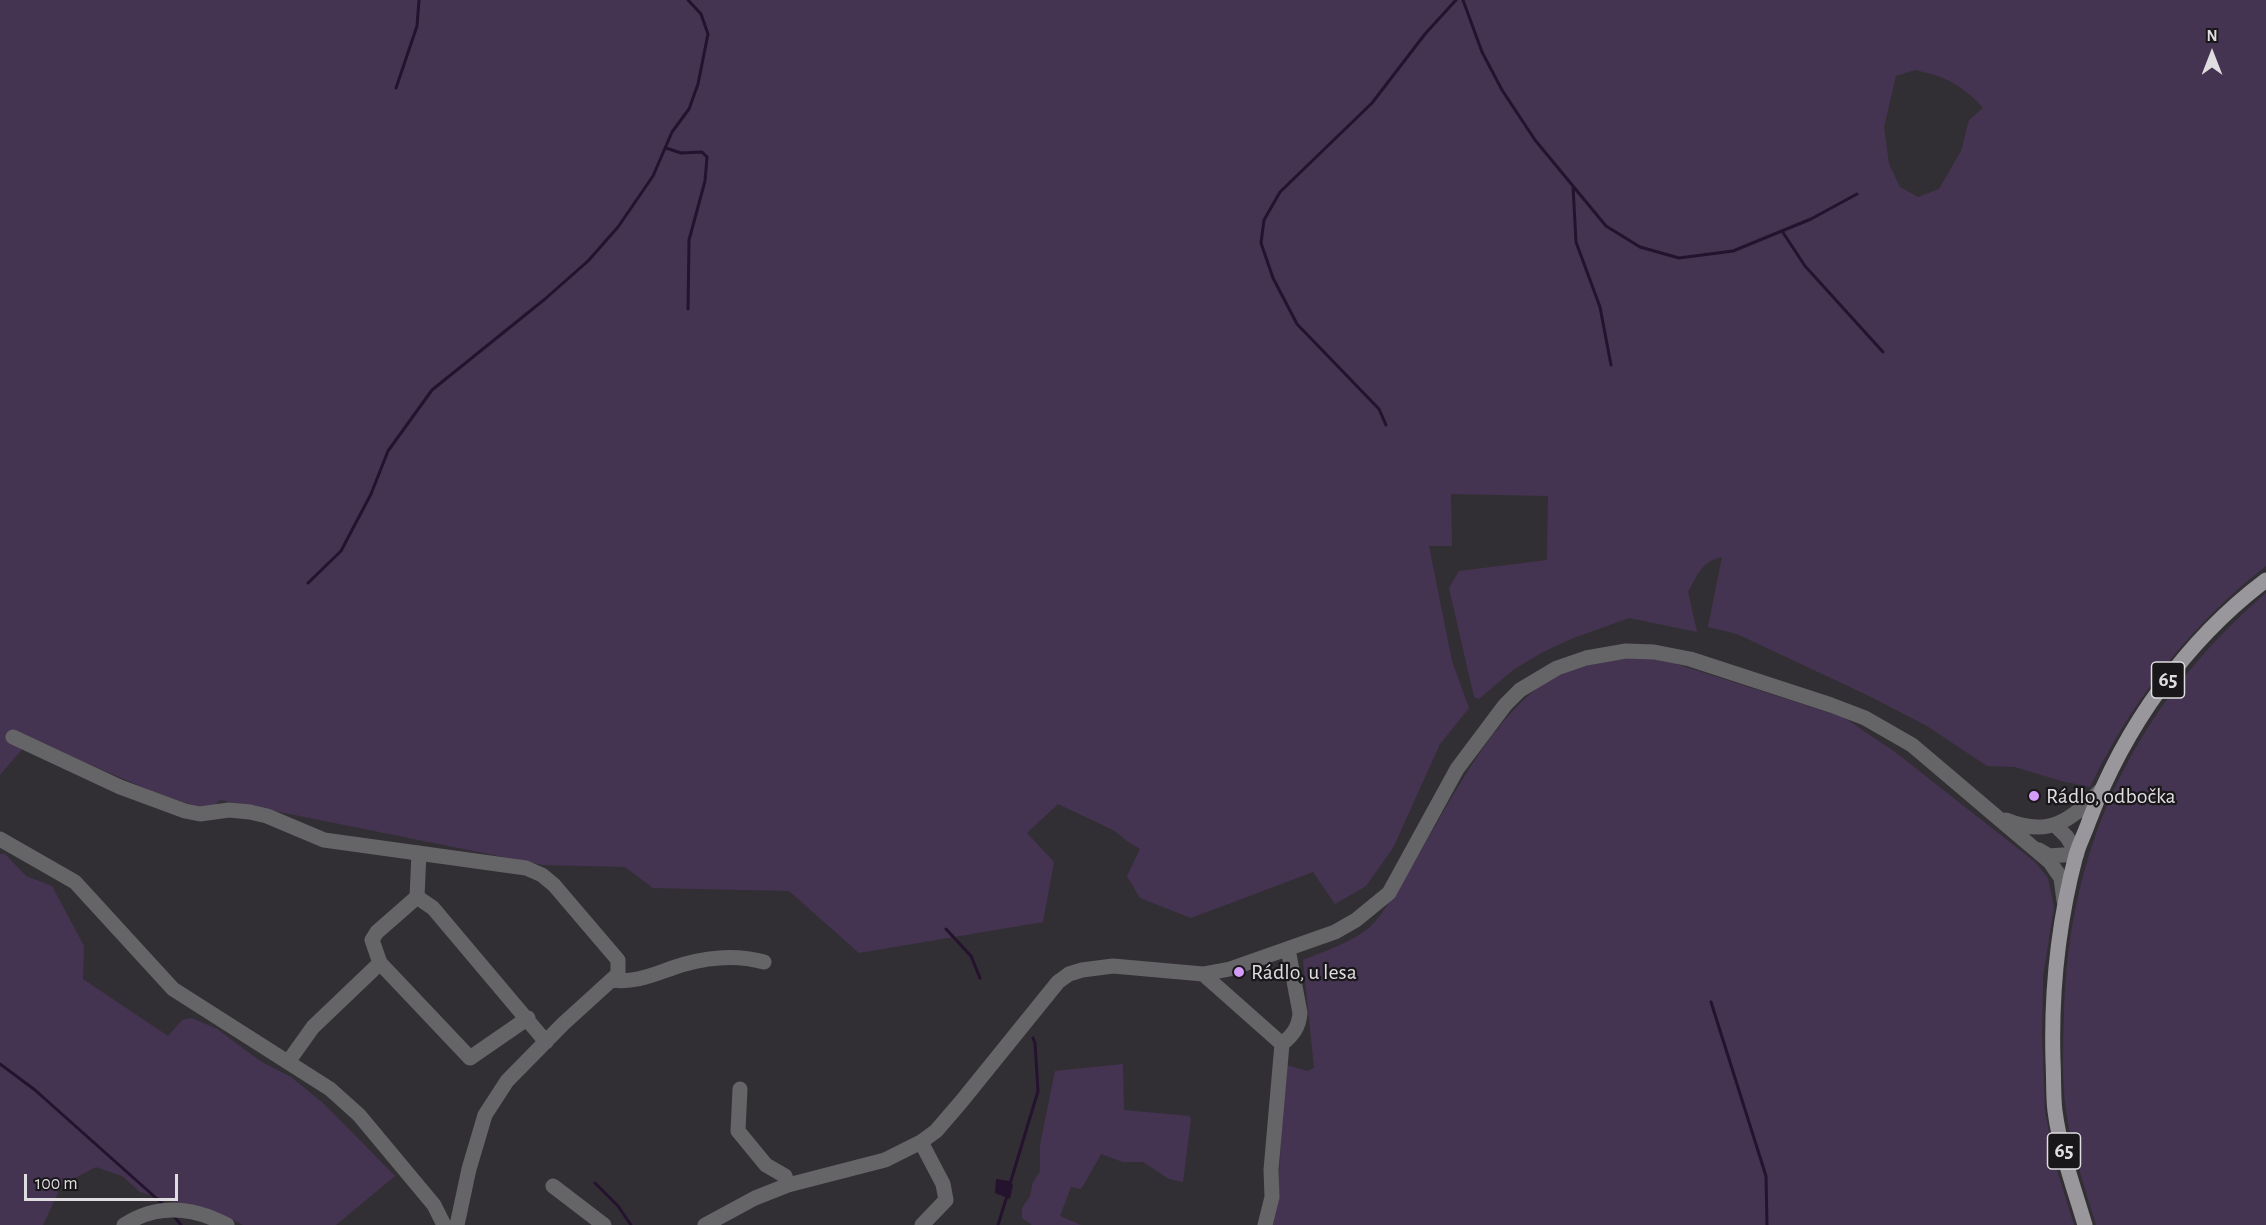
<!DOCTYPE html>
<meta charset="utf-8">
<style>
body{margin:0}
#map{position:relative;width:2266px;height:1225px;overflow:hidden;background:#322f34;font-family:"Alegreya Sans",sans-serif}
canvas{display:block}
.north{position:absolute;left:2182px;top:24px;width:60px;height:60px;-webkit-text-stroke:4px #19171a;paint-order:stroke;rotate:0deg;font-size:16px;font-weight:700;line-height:24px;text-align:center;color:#dfdde0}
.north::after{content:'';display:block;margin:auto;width:21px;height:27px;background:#dfdde0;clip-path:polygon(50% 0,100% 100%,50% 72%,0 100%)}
.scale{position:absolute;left:24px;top:1174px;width:154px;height:27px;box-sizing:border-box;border:3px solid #dfdde0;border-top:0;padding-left:8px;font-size:18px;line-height:21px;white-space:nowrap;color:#dfdde0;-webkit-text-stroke:4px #19171a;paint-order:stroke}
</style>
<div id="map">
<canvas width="2266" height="1225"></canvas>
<div class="north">N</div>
<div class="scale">100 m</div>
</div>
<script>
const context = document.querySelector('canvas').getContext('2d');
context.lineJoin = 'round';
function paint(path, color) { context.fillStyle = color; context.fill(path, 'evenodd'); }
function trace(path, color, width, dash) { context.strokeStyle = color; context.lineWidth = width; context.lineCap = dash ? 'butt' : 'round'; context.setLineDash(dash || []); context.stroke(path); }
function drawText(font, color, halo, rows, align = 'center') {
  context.font = font + ' "Alegreya Sans",sans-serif'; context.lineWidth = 4.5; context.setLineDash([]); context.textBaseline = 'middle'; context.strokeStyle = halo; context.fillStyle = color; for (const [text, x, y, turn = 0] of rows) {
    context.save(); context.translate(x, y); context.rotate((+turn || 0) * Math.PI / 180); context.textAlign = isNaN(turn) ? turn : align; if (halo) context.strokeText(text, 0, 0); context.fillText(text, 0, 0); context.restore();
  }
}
const green = new Path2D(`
 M0,0H2266V566C2190,625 2132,700 2090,787L2061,781L2015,767L1987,766L1927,726L1869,696L1737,634L1708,627L1722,557C1701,562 1698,574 1688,592L1697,632L1629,618L1571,639L1543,652L1513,670L1479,699L1474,697L1449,588L1459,571L1547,560L1548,496L1451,494L1452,546H1429L1452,661L1469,708L1440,744L1393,848L1366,886L1335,904L1313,872L1191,918L1140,898L1127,876L1140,849L1128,842L1115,831L1058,804L1027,833L1054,862L1043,922L859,953L789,891L653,888L625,867L543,865L220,800L214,806H195L149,790L31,739L0,775ZM1915,70C1944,76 1963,85 1983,108L1969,120L1961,151L1939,189L1918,197L1900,187L1889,164L1884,127L1896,76Z
 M2266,593V1225H2096C2085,1188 2072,1150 2066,1111C2062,1081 2063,1047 2064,1016C2068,844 2136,705 2266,593Z
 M1651,656L1843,717L1895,752L2035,862L2048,878L2054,907L2043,976L2042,1037L2045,1112L2057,1170L2074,1225H1271L1277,1204L1286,1065L1307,1071L1314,1068L1303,960C1325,951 1350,943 1369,928C1382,917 1405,877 1415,861C1450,803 1494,711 1553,678C1583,662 1618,660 1651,656Z
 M0,854H5L26,876L52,886L84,946L83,979L168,1036L182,1020L192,1018L217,1029L260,1061L291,1077L324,1104L395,1176L336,1225H243L225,1216L140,1192L122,1176L96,1167L56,1188L58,1193L43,1225H0Z
 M1123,1064L1124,1110L1189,1116L1191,1119L1183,1182L1169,1179L1143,1162H1123L1101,1154L1083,1186L1080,1189L1071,1187L1060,1216L1081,1225H1032L1022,1218V1208L1030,1196L1033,1182L1040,1172V1145L1055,1071Z`);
const water = new Path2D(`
 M996,1179L1009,1181L1013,1185L1010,1199L995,1193Z`);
const stream = new Path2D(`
 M1463,0L1482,52L1502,90L1535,140L1606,226L1640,247L1679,258L1733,251L1811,219L1857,194
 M396,88L417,26L419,0
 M666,148L681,153L702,152L707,157L705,181L689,240L688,309
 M1573,186L1576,242L1600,307L1611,365
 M1782,231L1805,266L1883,352
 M1386,425L1379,409L1297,324L1273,278L1261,243L1264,220L1280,192L1372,103L1425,34L1456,0
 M308,583L341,551L371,494L388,451L432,390L545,299L588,261L618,227L653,176L672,132L689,109L698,84L708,34L701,14L688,0
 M946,929L971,956L980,978
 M1711,1002L1766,1176L1767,1225
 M0,1064L35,1090L165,1206
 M595,1183L618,1206L631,1225
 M1010,1184L1038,1091L1035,1043L1033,1038
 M173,1215L181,1225
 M998,1225L1007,1196`);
const minor = new Path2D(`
 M13,737L120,787L185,811L200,814L229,810L250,812L267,816L324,840L526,868L542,875L554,885L618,960V974L563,1024L507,1081L485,1115L469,1169L457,1225
 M2006,820C2050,838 2070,820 2100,791
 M0,839L75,882L173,989L330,1089L359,1115L434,1205L444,1225
 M2039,850L2049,856L2077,854L2067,837L2055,825
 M419,853L417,897L377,932L372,940L380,963L470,1058L528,1018
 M417,897L433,908L546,1042
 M1203,974L1282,1044
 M612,980C638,984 660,971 685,964C710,957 739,955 764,962
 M288,1062L313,1027L380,963
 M740,1089L738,1131L766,1165L785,1176L788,1185
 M921,1142L943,1184L946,1200L922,1225
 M553,1186L604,1225
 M124,1225C158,1203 193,1207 227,1225
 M705,1225L755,1198L788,1185L885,1160L921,1142L936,1131L961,1102L1058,982L1069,974L1082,970L1113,966L1203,974L1230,969L1335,932L1356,920L1389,893L1457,769L1505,705L1520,690L1557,668L1586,658L1626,651L1654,652L1690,659L1831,705L1865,718L1912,745L2050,862L2061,878L2064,901
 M1265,1225L1272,1197L1271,1170L1282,1044C1293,1035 1299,1027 1300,1013L1288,949`);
const major = new Path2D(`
 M2085,1225C2074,1188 2060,1150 2055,1111C2053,1095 2054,1078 2053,1061C2051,992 2058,923 2076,855C2079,844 2085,833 2089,821C2124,728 2186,640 2266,580`);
const markers = [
 [2034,796,6,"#d59bfb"],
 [1239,972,6,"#d59bfb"]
];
const shields = [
 [2168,680,33],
 [2064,1151,33]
];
const shieldNames = [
 ["65",2168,680],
 ["65",2064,1151]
];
const poiNames = [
 ["Rádlo, odbočka",2046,796],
 ["Rádlo, u lesa",1251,972]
];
paint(green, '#453451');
paint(water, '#24122f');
trace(stream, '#24122f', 3);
trace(minor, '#656466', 15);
trace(major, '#99969c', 15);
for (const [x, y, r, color] of markers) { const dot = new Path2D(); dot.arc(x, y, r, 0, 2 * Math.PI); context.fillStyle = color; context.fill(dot); trace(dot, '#19171a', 2); }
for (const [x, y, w] of shields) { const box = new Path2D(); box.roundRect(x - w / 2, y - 18, w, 36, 4.5); context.fillStyle = '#19171a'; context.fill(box); trace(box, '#dfdde0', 1.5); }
drawText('bold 21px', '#dfdde0', null, shieldNames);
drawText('22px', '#dfdde0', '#19171a', poiNames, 'left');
</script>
